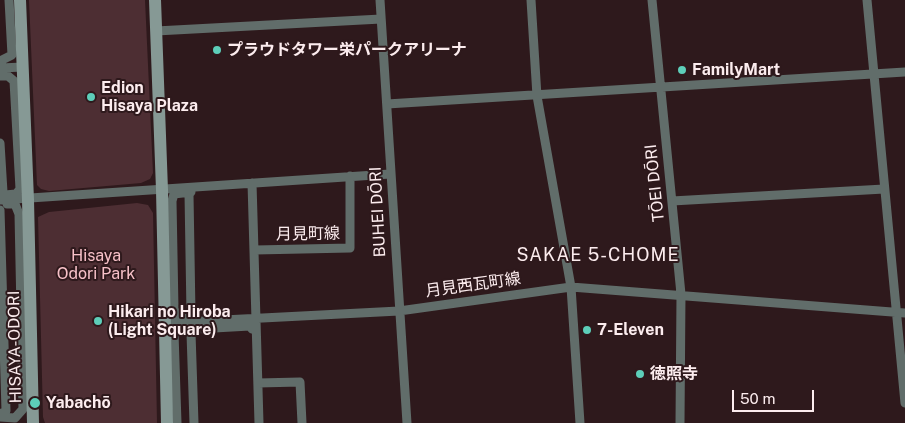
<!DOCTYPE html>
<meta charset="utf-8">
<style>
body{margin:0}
#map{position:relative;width:905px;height:423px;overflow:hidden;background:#2e191c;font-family:"Public Sans",sans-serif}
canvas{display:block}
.scale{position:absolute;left:732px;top:390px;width:82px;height:22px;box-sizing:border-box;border:2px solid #fcecee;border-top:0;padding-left:6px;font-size:15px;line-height:18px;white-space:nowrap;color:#fcecee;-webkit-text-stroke:4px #2e191c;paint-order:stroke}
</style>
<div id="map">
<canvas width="905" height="423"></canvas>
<div class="scale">50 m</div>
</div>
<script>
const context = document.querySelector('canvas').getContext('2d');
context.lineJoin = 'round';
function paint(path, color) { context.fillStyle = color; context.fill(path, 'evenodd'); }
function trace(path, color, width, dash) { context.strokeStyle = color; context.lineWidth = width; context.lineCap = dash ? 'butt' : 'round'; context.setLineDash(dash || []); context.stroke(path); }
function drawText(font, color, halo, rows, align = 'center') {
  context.font = font + ' "Public Sans","Noto Sans JP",sans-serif'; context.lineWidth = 4; context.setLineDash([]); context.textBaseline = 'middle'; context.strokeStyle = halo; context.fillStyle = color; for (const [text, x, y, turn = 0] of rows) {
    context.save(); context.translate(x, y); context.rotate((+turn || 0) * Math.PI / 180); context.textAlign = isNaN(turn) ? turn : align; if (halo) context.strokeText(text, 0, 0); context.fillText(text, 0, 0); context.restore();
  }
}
const green = new Path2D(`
 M29,0H145L153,173L150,179L141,183L49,191L41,189L37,185Z
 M137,203L148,205L153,213L157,423H45L43,417L38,217L49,212Z`);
const street = new Path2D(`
 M380,0L407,423
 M531,0L537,96L571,287L580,423
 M652,0L681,294L680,423
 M867,0L905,403
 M156,31L381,19
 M0,61L12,55L9,0
 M0,68L23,67
 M0,76H8L14,81L20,189L16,194L5,195
 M387,104L905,72
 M0,143L3,192L0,194
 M252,183L259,423
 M191,192L189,194L191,314L194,316C185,317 178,318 174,309L172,201L174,194Z
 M0,200L390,174
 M672,201L884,189
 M0,210L6,411L0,414
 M255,250L350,248V176
 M165,323L399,311L571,287L905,313
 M258,383L300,382L302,423
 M0,417L15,418L23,409L19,214L15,204H7
 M177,423L174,333L178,328L188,326
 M194,423L191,333L196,329L250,326L252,329L250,323H239`);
const secondary = new Path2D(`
 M20,0L28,200L33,423
 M155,0L162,190L167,423`);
const markers = [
 [217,50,5,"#5dceb9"],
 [682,70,5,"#5dceb9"],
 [91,97,5,"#5dceb9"],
 [98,321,5,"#5dceb9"],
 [587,330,5,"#5dceb9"],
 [640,374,5,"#5dceb9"],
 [35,403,6,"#5dceb9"]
];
const poiNames = [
 ["プラウドタワー栄パークアリーナ",227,50],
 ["FamilyMart",692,70],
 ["Edion",101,88],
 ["Hisaya Plaza",101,106],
 ["Hikari no Hiroba",108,312],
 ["(Light Square)",108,330],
 ["7-Eleven",597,330],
 ["徳照寺",650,374],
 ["Yabachō",46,403]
];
const streetNames = [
 ["TŌEI DŌRI",655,183,-96],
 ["BUHEI DŌRI",378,212,-93],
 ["月見町線",308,234,-1],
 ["月見西瓦町線",473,285,-8],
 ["HISAYA-ODORI",15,347,-91]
];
const parkNames = [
 ["Hisaya",96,256],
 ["Odori Park",96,274]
];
const neighbourhoodNames = [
 ["SAKAE 5-CHOME",598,255]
];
paint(green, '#4d2e33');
trace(street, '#616d6a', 9);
trace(secondary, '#869995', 12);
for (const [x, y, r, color] of markers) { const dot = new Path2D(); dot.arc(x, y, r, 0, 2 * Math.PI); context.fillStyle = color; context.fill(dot); trace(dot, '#2e191c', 2); }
drawText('bold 16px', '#fcecee', '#2e191c', poiNames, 'left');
drawText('16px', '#fcecee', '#2e191c', streetNames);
drawText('16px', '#f7c1c8', '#2e191c', parkNames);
context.letterSpacing = '1px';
drawText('18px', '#fcecee', '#2e191c', neighbourhoodNames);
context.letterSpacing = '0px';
</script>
